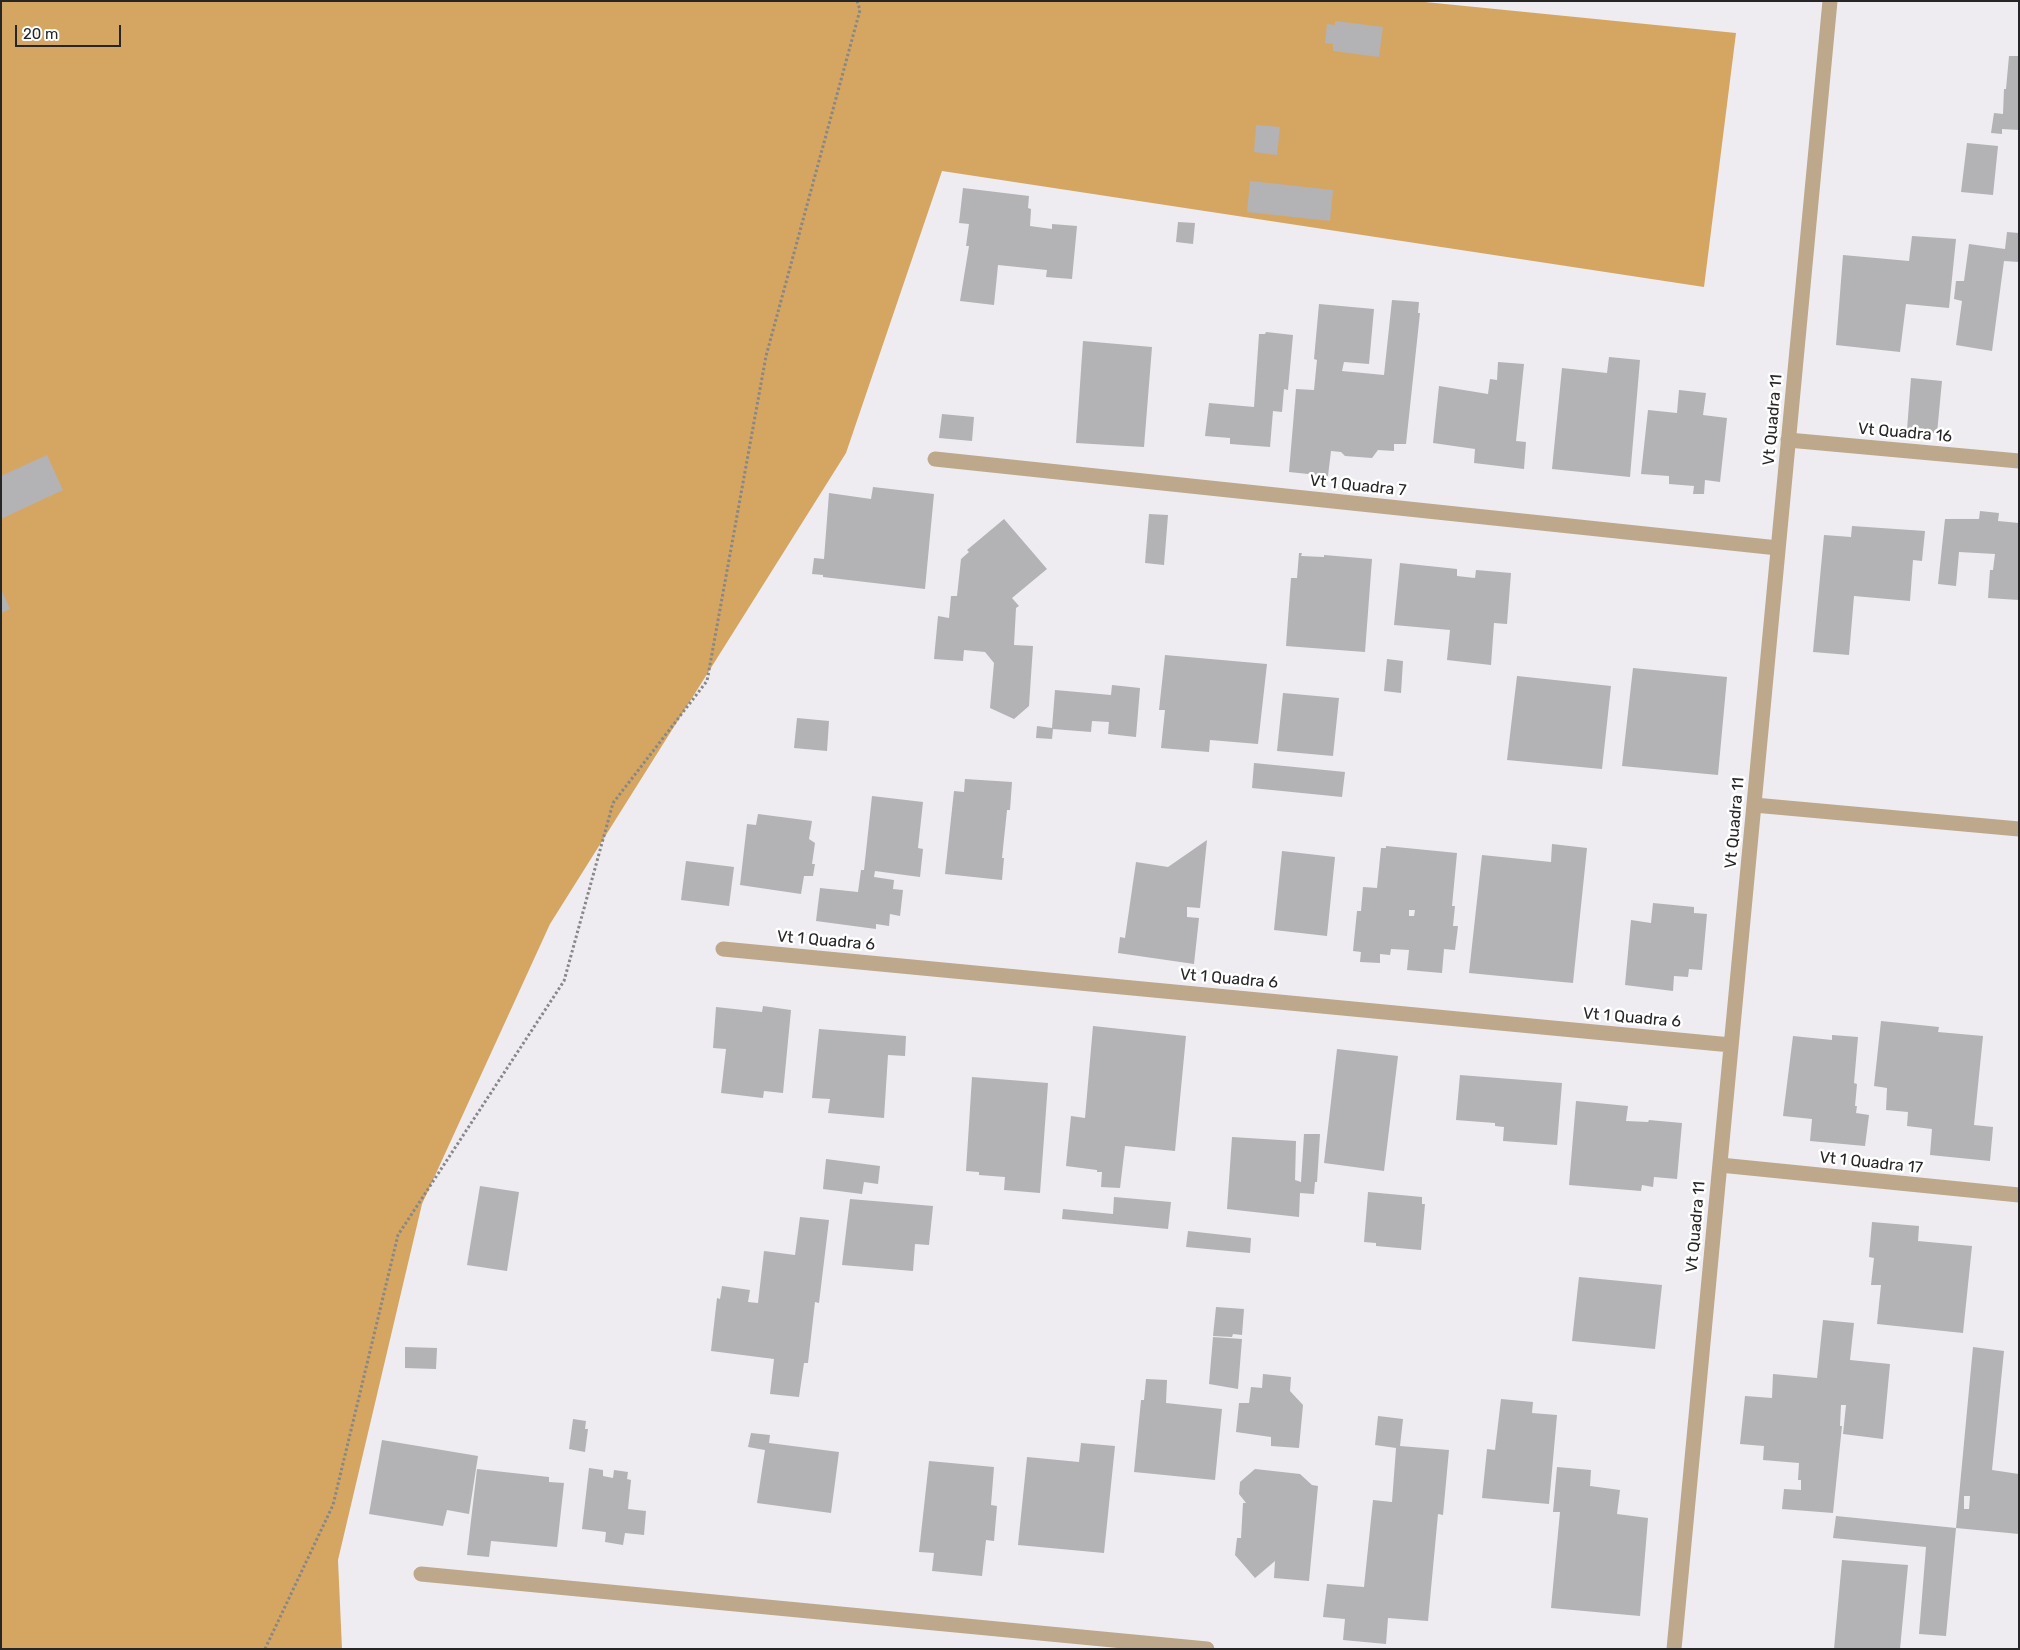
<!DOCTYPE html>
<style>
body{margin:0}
#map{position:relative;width:2020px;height:1650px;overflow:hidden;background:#eeecf0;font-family:Rubik,sans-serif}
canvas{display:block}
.frame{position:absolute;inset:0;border:2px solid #262627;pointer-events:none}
.scale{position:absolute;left:15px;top:25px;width:106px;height:22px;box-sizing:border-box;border:2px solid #262627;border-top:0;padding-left:6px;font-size:15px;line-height:18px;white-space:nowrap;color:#262627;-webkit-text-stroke:4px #fff;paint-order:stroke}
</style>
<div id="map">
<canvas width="2020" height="1650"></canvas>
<div class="frame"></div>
<div class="scale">20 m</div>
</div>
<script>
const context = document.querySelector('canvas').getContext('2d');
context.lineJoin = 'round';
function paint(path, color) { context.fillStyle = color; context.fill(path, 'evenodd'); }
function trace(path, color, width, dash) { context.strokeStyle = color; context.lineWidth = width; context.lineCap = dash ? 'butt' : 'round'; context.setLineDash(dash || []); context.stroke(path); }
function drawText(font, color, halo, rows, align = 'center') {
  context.font = font + ' Rubik,sans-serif'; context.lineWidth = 5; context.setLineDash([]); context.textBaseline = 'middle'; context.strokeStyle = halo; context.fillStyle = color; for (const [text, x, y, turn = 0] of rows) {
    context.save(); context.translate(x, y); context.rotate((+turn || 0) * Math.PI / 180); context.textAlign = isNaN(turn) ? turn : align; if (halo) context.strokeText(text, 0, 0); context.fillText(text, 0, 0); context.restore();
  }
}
const forest = new Path2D(`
 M1,1H1415L1736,33L1704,287L942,171L846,453L550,924L422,1204L338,1560L342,1649H1Z`);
const building = new Path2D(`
 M1335,21L1383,27L1379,57L1333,51V44L1325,43L1327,24L1335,25Z
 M2009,56H2019V130L2002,129V134L1991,133L1994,113L2003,114L2004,89H2006Z
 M1256,125L1280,127L1277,155L1254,152Z
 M1967,143L1998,146L1993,195L1961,192Z
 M1250,181L1333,190L1330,221L1247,212Z
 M963,188L1029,196L1028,208L1031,209L1030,226L1052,229V224L1077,226L1072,279L1046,277L1047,270L998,265L994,305L960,301L969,246H966L969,224L959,223Z
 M1178,222L1195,223L1193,244L1176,242Z
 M2007,232L2019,233V262L2004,261L1992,351L1956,345L1962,301L1954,299L1956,281H1964L1969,244L2005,249Z
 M1912,236L1956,239L1949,308L1906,304L1900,352L1836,345L1843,255L1909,261Z
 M1392,300L1419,302L1418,313H1420L1406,444H1394V451L1378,450L1372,458L1345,456L1341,452L1331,451L1328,476L1289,472L1296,389L1314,390L1317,360L1314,359L1319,304L1374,309L1369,364L1344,362L1342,371L1384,375Z
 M1266,332L1293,335L1288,390L1284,389L1282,412L1273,411L1270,447L1230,444V438L1205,436L1209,403L1254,407L1259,334H1265Z
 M1083,341L1152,347L1144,447L1076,443Z
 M1609,357L1640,360L1630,477L1552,469L1562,368L1607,373Z
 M1498,362L1524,364L1516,441L1526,442L1524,469L1474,463L1475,449L1433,443L1439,386L1488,394L1490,379L1497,380Z
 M1911,378L1942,381L1937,433L1907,430Z
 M1679,390L1706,393L1703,415L1727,418L1720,482L1705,480L1704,494H1693L1694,486L1669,484V476L1641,474L1648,410L1677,413Z
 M942,414L974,417L972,441L939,438Z
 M47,455L63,490L1,519V476Z
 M873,487L934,494L925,589L823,577V575L812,574L814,558L824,559L829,493L871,499Z
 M1980,511L1999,513L1998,521L2019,523V600L1988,598L1990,570H1993L1995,554L1959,552L1956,586L1938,584L1945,519H1979Z
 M1149,514L1168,515L1164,565L1145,563Z
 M1004,519L1047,569L1012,598L1019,606L1016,608L1014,645L1033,646L1029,706L1014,719L990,708L994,663L985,652L964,650L963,661L934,659L938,616L949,618L951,596H957L961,559L969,552L967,550Z
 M1852,526L1925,531L1922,561L1913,560L1910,601L1854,596L1849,655L1813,652L1824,535L1851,537Z
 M1299,553H1302L1301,556L1324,557V555L1372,559L1365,652L1286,646L1291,578H1297Z
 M1400,563L1457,569V576L1475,578L1476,570L1511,573L1507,624L1494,623L1491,665L1447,660L1450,630L1394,625Z
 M1,589L10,609L1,613Z
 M1165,655L1267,664L1258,744L1210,740L1209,752L1161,748L1165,710H1159Z
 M1387,659L1403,661L1401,693L1384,691Z
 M1633,668L1727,677L1718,775L1622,766Z
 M1517,676L1611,686L1602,769L1507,760Z
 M1112,685L1140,688L1136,737L1108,734L1109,722L1092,721L1091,732L1053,729L1052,739L1036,738L1037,726L1052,728L1055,690L1111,695Z
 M1283,693L1339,698L1333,756L1277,751Z
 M797,718L829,721L827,751L794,748Z
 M1254,763L1345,772L1342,797L1252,788Z
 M965,779L1012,782L1010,810H1007L1002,858H1004L1002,880L945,874L954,791L964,792Z
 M872,796L923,802L918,848L923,849L920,877L875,871L874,877L894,880L893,889L903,890L900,916L890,914L889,926L876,924V929L816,921L820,888L858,892L861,870H864Z
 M758,814L812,821L809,839L815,843L812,864H815L813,876H804L801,894L740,885L747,824L756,825Z
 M1207,840L1200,908L1187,907V917L1199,918L1194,964L1118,953L1120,937L1125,938L1136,862L1168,867Z
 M1552,844L1587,848L1573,983L1469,973L1482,855L1551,862Z
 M1386,846L1457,853L1452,906H1455L1453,926H1458L1455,950L1444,949L1442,973L1407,970L1409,950L1391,949L1390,955L1380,954V963L1360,962L1361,952L1353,951L1357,911H1361L1363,887L1377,888L1381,848H1386ZM1409,910H1415L1414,916H1409Z
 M1282,851L1335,857L1327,936L1274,930Z
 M686,861L734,867L729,906L681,900Z
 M1653,903L1694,907V913L1707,914L1702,970L1689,969L1688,977L1674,976L1673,991L1625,985L1631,920L1651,923Z
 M763,1006L791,1010L783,1093L764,1091L763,1098L721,1093L726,1049L713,1048L716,1007L762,1012Z
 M1881,1021L1939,1027L1938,1032L1983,1036L1974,1125L1993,1127L1990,1161L1930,1155L1932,1129L1907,1126L1908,1112L1886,1110L1887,1088L1874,1086Z
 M1093,1026L1186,1036L1175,1151L1125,1146L1120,1188L1101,1187L1102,1172H1097V1170L1066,1166L1071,1116L1085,1118Z
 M819,1029L906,1036L905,1056L888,1055L884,1118L828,1113L830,1099L812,1098Z
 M1832,1035L1858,1037L1854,1083L1857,1084L1855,1106H1857L1856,1113L1869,1115L1865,1146L1810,1141L1812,1119L1783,1116L1793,1036L1832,1040Z
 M1337,1049L1398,1056L1384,1171L1324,1163Z
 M1460,1075L1562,1083L1557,1145L1503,1141L1504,1127L1495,1126V1123L1456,1120Z
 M972,1077L1048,1083L1040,1193L1004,1190L1005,1177L979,1175V1172L966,1171Z
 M1576,1101L1628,1106L1626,1121L1648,1122L1649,1120L1682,1123L1677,1179L1654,1177L1653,1187L1642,1185L1641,1191L1569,1185Z
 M1304,1134H1320L1317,1182H1315L1314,1194L1300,1193L1299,1217L1227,1209L1232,1137L1296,1141L1295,1180L1301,1182Z
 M826,1159L880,1166L878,1184L864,1182L862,1194L823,1189Z
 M480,1186L519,1192L507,1271L467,1265Z
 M1368,1192L1422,1197V1204H1425L1421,1250L1376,1246V1243L1364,1242Z
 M1114,1197L1171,1202L1168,1229L1062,1219L1063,1209L1113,1214Z
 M850,1199L933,1206L929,1245L915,1244L913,1271L842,1265Z
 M800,1217L829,1220L819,1303L815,1302L808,1363H804L799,1397L770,1394L774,1359L711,1351L717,1298L720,1299L722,1286L750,1290L748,1302L758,1303L764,1251L795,1255Z
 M1872,1222L1919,1226L1918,1241L1972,1246L1963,1333L1877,1324L1881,1285H1871L1874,1258L1869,1257Z
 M1188,1231L1251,1238L1250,1253L1186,1247Z
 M1579,1277L1662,1285L1655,1349L1572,1341Z
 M1216,1307L1244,1309L1242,1335L1233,1334L1232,1337L1213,1336Z
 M1823,1320L1854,1323L1850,1360L1890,1364L1883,1439L1843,1434L1846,1405H1841L1840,1426H1842L1833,1513L1782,1509L1784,1489L1801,1490V1480H1798L1799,1463L1763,1460L1764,1446L1740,1444L1745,1396L1772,1398L1773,1374L1817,1378Z
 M1213,1337L1242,1339L1238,1389L1209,1384Z
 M405,1347L437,1348L436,1369L405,1368Z
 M1973,1347L2004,1351L1992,1470L2019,1474V1534L1956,1528L1946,1636L1919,1634L1926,1547L1833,1538L1836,1516L1956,1528ZM1964,1496H1970L1969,1509H1964Z
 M1263,1374L1291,1377L1290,1391L1303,1405L1299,1448L1271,1446V1437L1236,1432L1239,1403H1249L1251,1387L1262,1388Z
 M1146,1379L1167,1380L1166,1403L1222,1409L1215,1480L1134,1472L1141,1400H1144Z
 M1501,1399L1533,1402L1532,1413L1557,1415L1549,1504L1482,1498L1487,1449L1495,1450Z
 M1378,1416L1403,1419L1400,1446L1449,1450L1443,1515L1438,1514L1428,1621L1388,1618L1386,1644L1343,1640L1345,1619L1323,1617L1327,1584L1364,1587L1373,1500L1392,1502L1396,1448L1375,1445Z
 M573,1419L586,1421L585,1429H588L585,1452L569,1449Z
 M751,1433L770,1435L769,1443L839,1452L831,1513L757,1503L765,1450L748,1447Z
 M382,1440L478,1456L469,1514L447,1510L443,1526L369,1514Z
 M1081,1443L1115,1446L1104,1553L1018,1545L1027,1457L1079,1462Z
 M929,1461L994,1467L991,1505L997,1506L994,1541L986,1540L982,1576L932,1571L934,1553L919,1552Z
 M1557,1467L1591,1470L1590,1486L1620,1490L1617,1514L1648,1518L1640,1616L1551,1608L1560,1512H1553Z
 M589,1468L603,1470V1476L613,1478L614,1470L628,1472L627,1479L631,1480L628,1509L646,1511L644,1535L625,1533L623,1545L605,1542L606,1532L582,1529Z
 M477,1469L549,1477V1482L564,1483L557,1547L491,1541L489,1557L467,1555Z
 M1255,1469L1300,1474L1312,1485L1318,1486L1309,1581L1274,1578L1275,1561L1255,1578L1235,1555L1237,1538H1241L1243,1503H1246L1239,1494L1240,1482Z
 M1842,1560L1908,1565L1900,1649H1834Z`);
const path = new Path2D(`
 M265,1649L333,1505L398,1235L564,981L613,803L707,681L766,356L860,10L857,1`);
const street = new Path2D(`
 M1788,440L2019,461
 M935,459L1778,548
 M1754,805L2019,829
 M723,949L1731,1045
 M1720,1165L2019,1195
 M421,1574L1207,1649
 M1674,1649L1830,1`);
const streetNames = [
 ["Vt Quadra 11",1773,420,-85],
 ["Vt Quadra 16",1905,433,5],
 ["Vt 1 Quadra 7",1358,486,6],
 ["Vt Quadra 11",1735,823,-85],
 ["Vt 1 Quadra 6",826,941,5],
 ["Vt 1 Quadra 6",1229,979,5],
 ["Vt 1 Quadra 6",1632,1018,5],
 ["Vt 1 Quadra 17",1871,1163,6],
 ["Vt Quadra 11",1696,1227,-85]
];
paint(forest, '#d5a662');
paint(building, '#b3b2b5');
trace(path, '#878688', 3, [2.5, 2.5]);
trace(street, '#bda88b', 15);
drawText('16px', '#262627', '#fff', streetNames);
</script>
